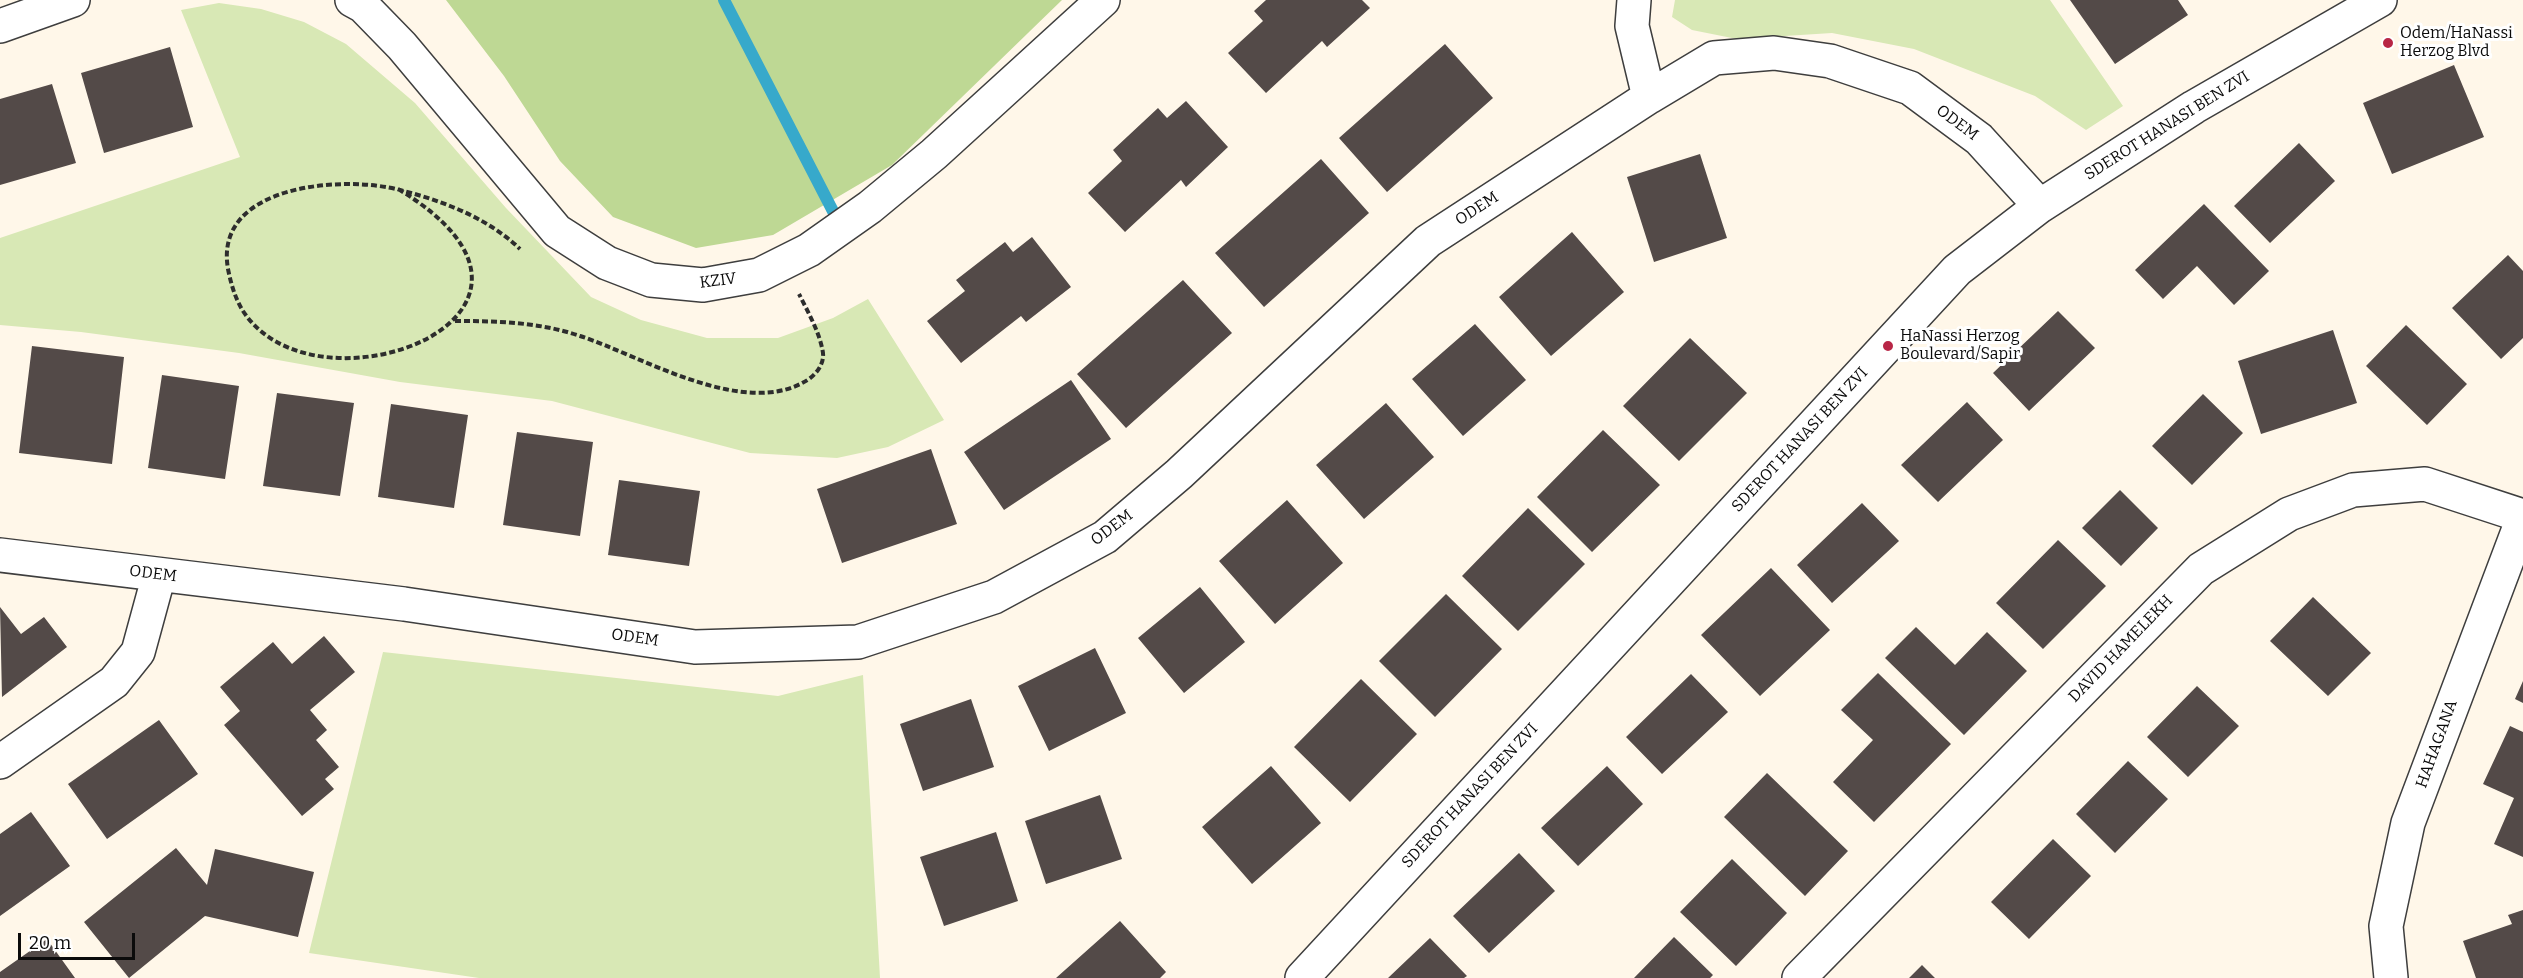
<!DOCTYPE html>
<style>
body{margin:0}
#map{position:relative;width:2523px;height:978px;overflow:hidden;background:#fff7e9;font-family:Bitter,serif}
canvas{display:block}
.scale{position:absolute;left:18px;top:933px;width:117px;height:27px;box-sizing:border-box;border:3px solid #0b0b0b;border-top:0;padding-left:8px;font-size:18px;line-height:21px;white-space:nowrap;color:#0b0b0b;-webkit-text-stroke:4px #fff;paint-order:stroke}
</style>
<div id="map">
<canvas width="2523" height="978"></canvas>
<div class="scale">20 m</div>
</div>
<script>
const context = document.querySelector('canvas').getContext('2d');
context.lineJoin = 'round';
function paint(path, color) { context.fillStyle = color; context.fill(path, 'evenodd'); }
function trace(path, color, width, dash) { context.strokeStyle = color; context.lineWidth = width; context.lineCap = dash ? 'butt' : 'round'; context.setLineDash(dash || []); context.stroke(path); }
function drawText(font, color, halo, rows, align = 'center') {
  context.font = font + ' Bitter,serif'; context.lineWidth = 6; context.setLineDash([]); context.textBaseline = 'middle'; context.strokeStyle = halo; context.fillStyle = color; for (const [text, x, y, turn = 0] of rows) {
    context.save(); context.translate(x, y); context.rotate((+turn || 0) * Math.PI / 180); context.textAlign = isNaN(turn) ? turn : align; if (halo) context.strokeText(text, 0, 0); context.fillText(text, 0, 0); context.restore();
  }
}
const green = new Path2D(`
 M1675,0H2050L2123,106L2086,130L2035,96L1914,49L1832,33L1737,39L1692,30L1672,17Z
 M219,3L261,9L304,22L346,44L415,103L506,208L591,297L641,320L707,338H778L833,318L868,299L944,420L888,447L837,458L750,453L552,401L400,382L239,353L81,332L0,325V238L240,157L181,10Z
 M383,652L778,696L863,675L880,978H479L309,953Z`);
const forest = new Path2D(`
 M446,0H1062L892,165L773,235L696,248L613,217L560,161L504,76Z`);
const stream = new Path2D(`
 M724,0L837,219`);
const building = new Path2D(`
 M1266,0H1362L1370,8L1327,47L1322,41L1266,93L1228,53L1263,21L1254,11Z
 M2070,0H2178L2188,15L2115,64Z
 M1445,44L1493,98L1387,192L1339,138Z
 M170,47L193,127L104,153L81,73Z
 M2454,65L2484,137L2392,174L2363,103Z
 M52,84L76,163L0,185V99Z
 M1186,101L1228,147L1186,187L1181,180L1125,232L1088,193L1122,161L1113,150L1158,108L1167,118Z
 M2299,143L2335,181L2270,243L2234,206Z
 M1700,154L1727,238L1654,262L1627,177Z
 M1321,159L1369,213L1264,307L1215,253Z
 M2204,204L2269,271L2234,305L2197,266L2163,299L2135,270Z
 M1572,232L1624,292L1551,356L1499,297Z
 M1032,237L1071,287L1026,322L1021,316L961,363L927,321L965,291L956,280L1005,242L1013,252Z
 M2508,255L2523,271V338L2501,359L2452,308Z
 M1183,280L1232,333L1126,428L1077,374Z
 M2058,311L2095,348L2029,411L1993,373Z
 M1475,324L1526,380L1463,436L1412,379Z
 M2406,325L2467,384L2427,425L2366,366Z
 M2333,330L2357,403L2261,434L2238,361Z
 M1690,338L1747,393L1679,461L1623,406Z
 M32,346L124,357L112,464L19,453Z
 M162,375L239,386L225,479L148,468Z
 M1071,380L1111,439L1004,510L964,452Z
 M277,393L354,403L340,496L263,486Z
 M2203,394L2243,433L2192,485L2152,446Z
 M1967,402L2003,440L1938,502L1901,465Z
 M1386,403L1434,457L1364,519L1316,465Z
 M391,404L468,415L454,508L378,497Z
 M1603,430L1660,485L1592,552L1537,497Z
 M517,432L593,442L580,536L503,525Z
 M931,449L957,524L842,563L817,489Z
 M619,480L700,491L689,566L608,555Z
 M2120,490L2158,528L2121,566L2082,528Z
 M1287,500L1343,563L1275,624L1219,561Z
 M1862,503L1899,541L1832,603L1797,565Z
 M1528,508L1585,564L1518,631L1462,576Z
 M2058,540L2106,586L2043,649L1996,603Z
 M1771,568L1830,630L1760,696L1701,635Z
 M1200,587L1245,642L1184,693L1138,638Z
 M1446,594L1502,649L1435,717L1379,661Z
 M2313,597L2371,653L2328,696L2270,641Z
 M0,607L21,634L44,617L67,647L2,697Z
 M1916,627L1955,665L1987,632L2027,671L1964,735L1885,658Z
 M324,636L355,672L310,710L327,730L316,740L339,767L325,779L334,789L302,816L224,725L240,711L220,687L273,642L292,664Z
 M1095,648L1126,713L1049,751L1018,686Z
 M1878,673L1951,744L1874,822L1833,782L1873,740L1841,710Z
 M1691,674L1728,712L1662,774L1626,737Z
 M1361,679L1417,734L1350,802L1294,747Z
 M2523,681V703L2515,699Z
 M2197,686L2239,726L2188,777L2147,737Z
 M971,699L994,767L923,791L900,724Z
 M159,720L198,774L107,839L68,784Z
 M2510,726L2523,732V857L2494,844L2514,798L2483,784Z
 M2128,761L2168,799L2115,853L2076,814Z
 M1271,766L1321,823L1252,884L1202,827Z
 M1607,766L1643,804L1578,866L1541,828Z
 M1767,773L1848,851L1805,896L1724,817Z
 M1100,795L1122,859L1046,884L1025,821Z
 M31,812L70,866L0,916V834Z
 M996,832L1018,901L944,926L920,857Z
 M2053,839L2091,876L2029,939L1991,902Z
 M176,848L207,885L215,849L314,872L298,937L205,916L129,978L84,922Z
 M1519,853L1555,891L1489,953L1453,916Z
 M1732,859L1787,913L1736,966L1680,912Z
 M2523,910V978H2476L2463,941L2512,924L2508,915Z
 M1120,921L1166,972L1160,978H1056Z
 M1674,937L1713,975L1710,978H1634Z
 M1430,938L1467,976L1464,978H1388Z
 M47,939L75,978H0V972Z
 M1922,965L1935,978H1909Z`);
const path = new Path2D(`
 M398,189C606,314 316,424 243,311C235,298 231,284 228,269C213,184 344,175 400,190C443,201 488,218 520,249
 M455,321C497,321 539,322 580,336C642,356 746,421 809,379C817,373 824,364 823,353C820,333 808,312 799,294`);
const minor = new Path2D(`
 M352,0L363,6L402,46L557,231L607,263L651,280L703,285L759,275L809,250L870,207L934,154L1103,0
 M1634,0L1632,26L1649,97
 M0,26L73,0
 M0,555L404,604L695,647L858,642L994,597L1105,537L1179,474L1428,241L1649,97L1714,58L1774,53L1830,61L1910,88L1979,139L2040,206
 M0,762L114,682L138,652L159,575
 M1302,978L1957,270L2040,206L2194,107L2380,0
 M1799,978L2201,569L2289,514L2353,490L2425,484L2523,516
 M2391,978L2386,926L2408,823L2523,518`);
const markers = [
 [2388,43,6,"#b82646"],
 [1888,346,6,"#b82646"]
];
const poiNames = [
 ["Odem/HaNassi",2400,34],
 ["Herzog Blvd",2400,52],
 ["HaNassi Herzog",1900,337],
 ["Boulevard/Sapir",1900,355]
];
const streetNames = [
 ["ODEM",1957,123,37],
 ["SDEROT HANASI BEN ZVI",2167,126,-32],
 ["ODEM",1477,209,-33],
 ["KZIV",718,281,-7],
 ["SDEROT HANASI BEN ZVI",1800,440,-47],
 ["ODEM",1112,528,-37],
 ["ODEM",153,574,7],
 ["ODEM",635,638,8],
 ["DAVID HAMELEKH",2121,649,-46],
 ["HAHAGANA",2437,744,-70],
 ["SDEROT HANASI BEN ZVI",1470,796,-47]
];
paint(green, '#d8e8b5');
paint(forest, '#bed894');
trace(stream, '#37a9cb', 12);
paint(building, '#534a48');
trace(minor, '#3e3e3e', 36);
trace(path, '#2d2d2d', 4, [6, 3]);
trace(minor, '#fff', 33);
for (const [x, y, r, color] of markers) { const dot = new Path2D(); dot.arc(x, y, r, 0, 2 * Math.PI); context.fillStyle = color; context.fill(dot); trace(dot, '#fff', 2); }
drawText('16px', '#0b0b0b', '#fff', poiNames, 'left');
drawText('16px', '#0b0b0b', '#fff', streetNames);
</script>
